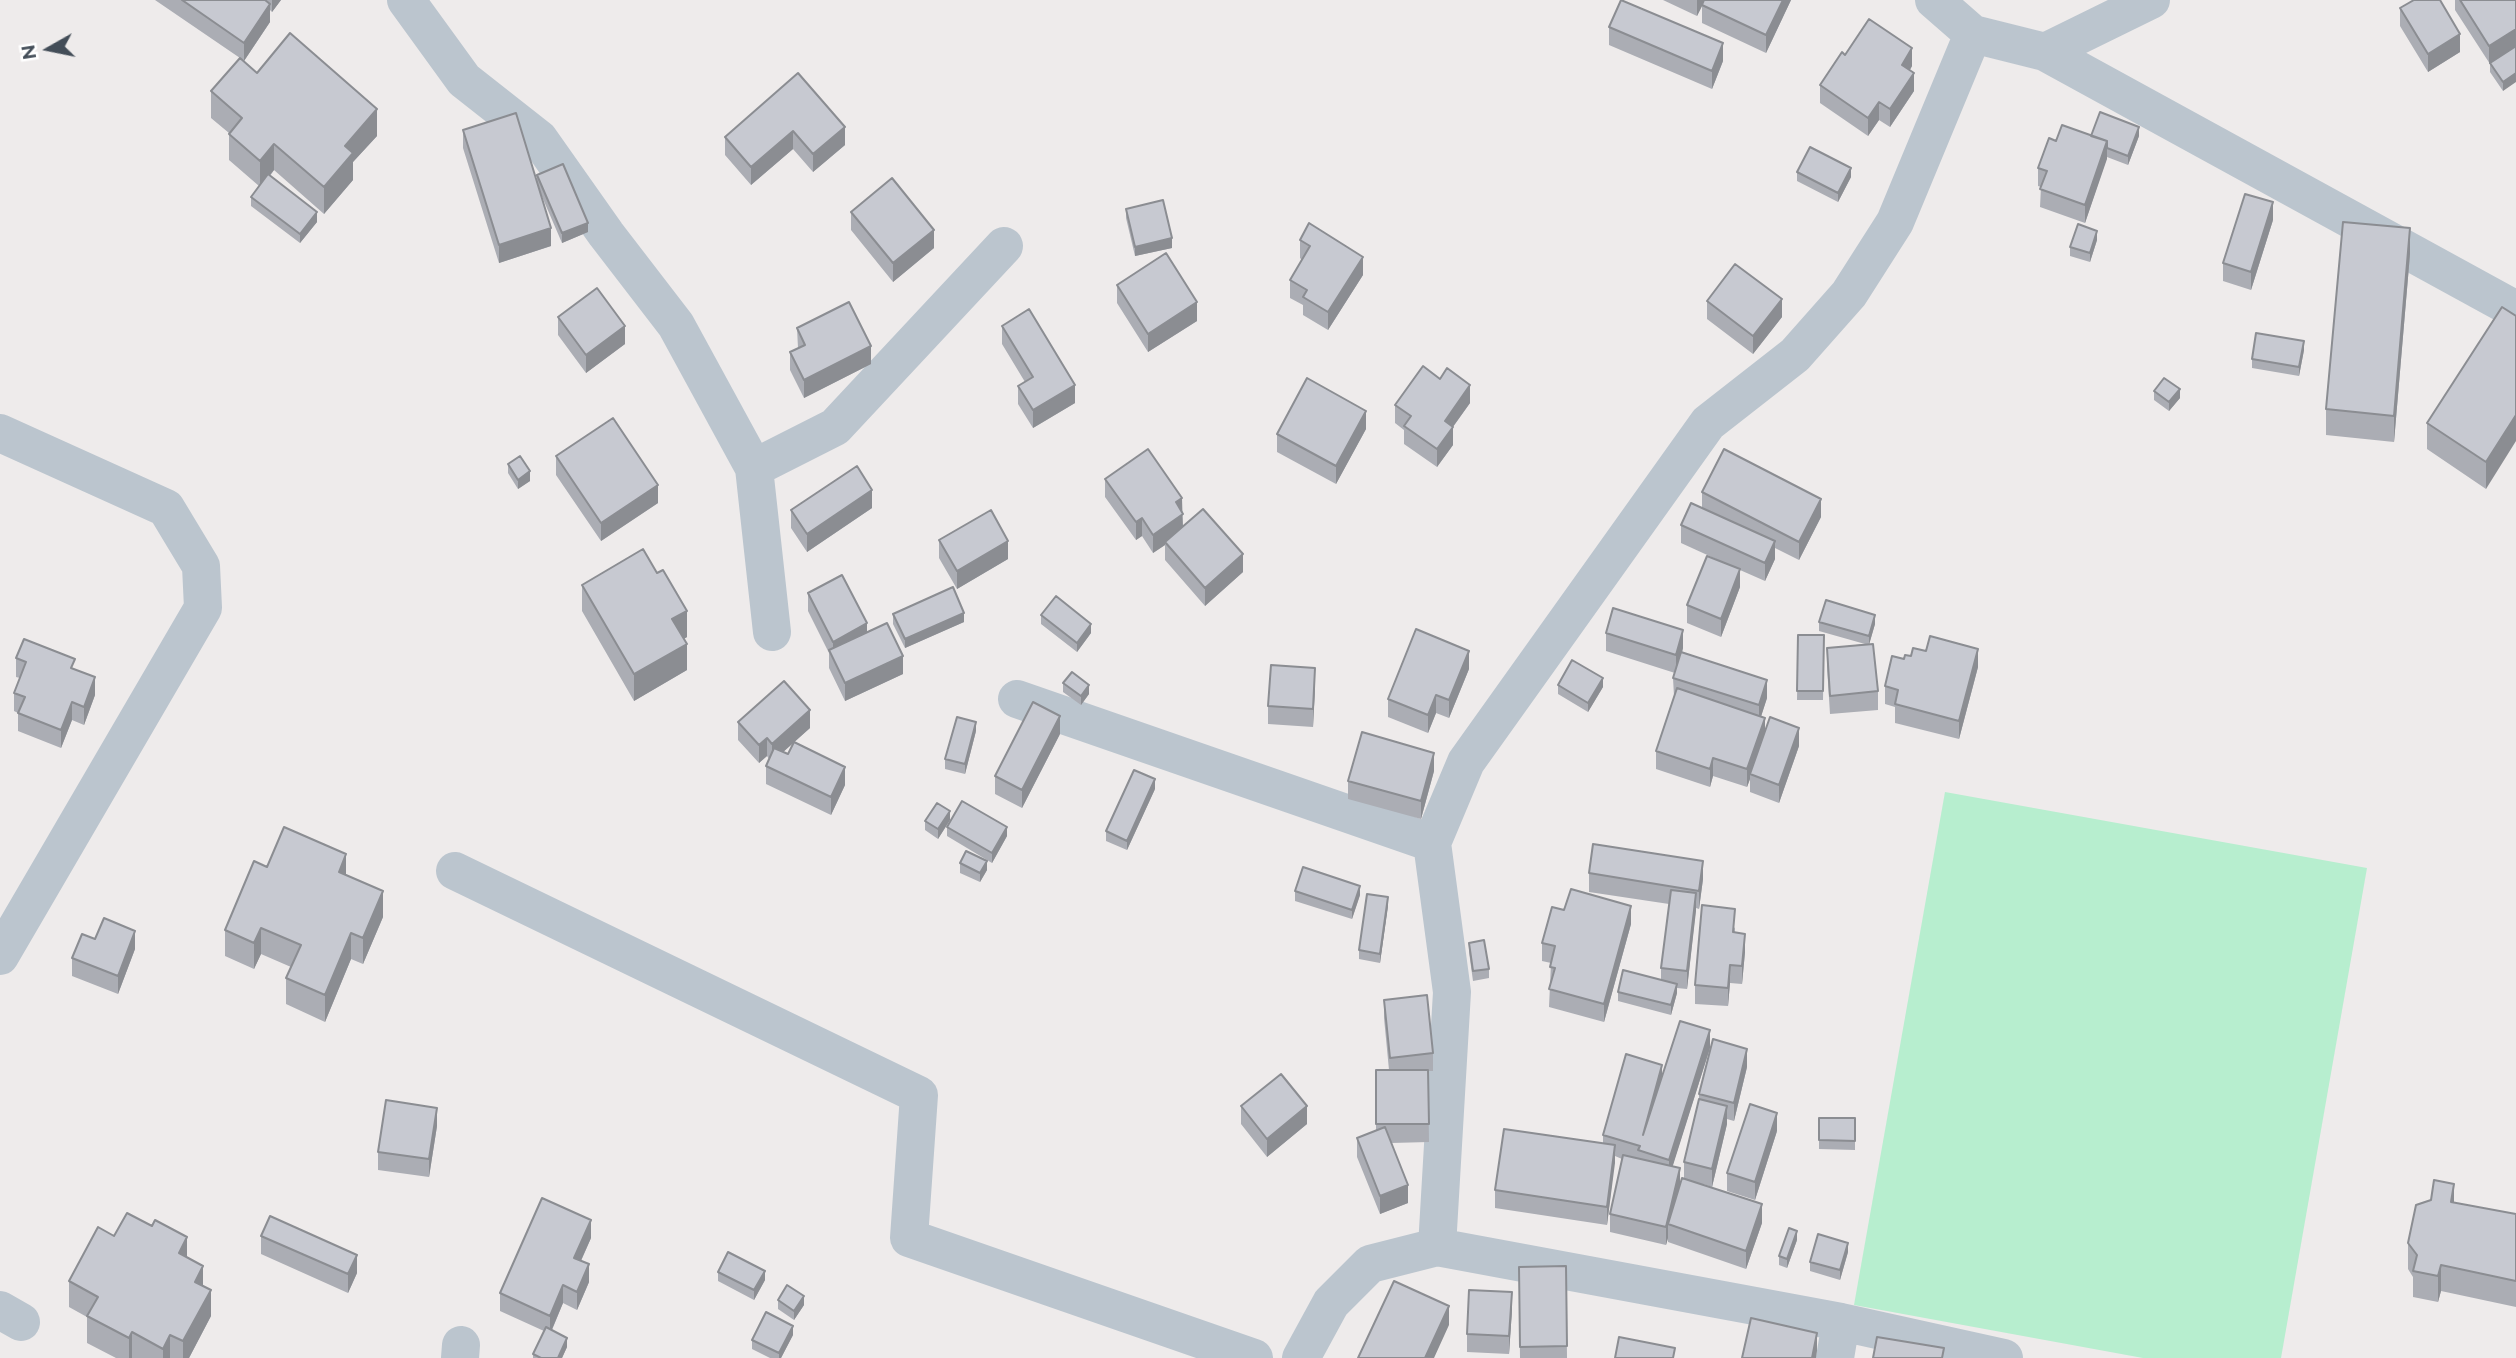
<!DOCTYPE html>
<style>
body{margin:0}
#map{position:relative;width:2516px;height:1358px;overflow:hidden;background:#eeebeb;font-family:Raleway,sans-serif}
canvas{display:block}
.north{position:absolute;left:14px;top:14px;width:70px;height:70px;-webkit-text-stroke:5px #fff;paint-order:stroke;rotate:261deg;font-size:19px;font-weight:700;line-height:28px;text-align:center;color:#434d58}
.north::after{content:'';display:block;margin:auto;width:24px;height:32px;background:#434d58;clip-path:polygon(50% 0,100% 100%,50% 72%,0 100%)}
</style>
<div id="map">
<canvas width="2516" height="1358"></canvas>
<div class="north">N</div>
</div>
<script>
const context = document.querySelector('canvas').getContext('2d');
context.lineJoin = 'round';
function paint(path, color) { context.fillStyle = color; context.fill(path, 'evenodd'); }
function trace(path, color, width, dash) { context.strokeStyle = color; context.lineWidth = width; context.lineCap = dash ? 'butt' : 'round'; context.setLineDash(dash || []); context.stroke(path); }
const green = new Path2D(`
 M1945,792L2367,868L2281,1358H2143L1854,1305Z`);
const minor = new Path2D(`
 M406,0L464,80L539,139L606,234L676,325L754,468L772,632
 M1934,0L1973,34L2045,52L2151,0
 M2045,52L2516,310
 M0,433L166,508L201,566L203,608L0,956
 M754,468L835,427L1004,246
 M1017,699L1432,843
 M455,871L919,1095L909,1238L1254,1358
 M1437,1247L1841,1322L2004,1358
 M0,1310L21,1322
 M460,1358L461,1345
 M1301,1358L1331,1303L1370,1264L1437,1247L1452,992L1432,843L1466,762L1708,423L1795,355L1849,294L1895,222L1973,34
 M1835,1358L1841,1322`);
const wall = new Path2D(`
 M155,0H281L272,12L270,10V22L244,61L240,58L257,73L377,136L353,162V180L324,214L274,170L270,176L317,222L300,243L251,206V197L259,186L229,160V133L211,118V91L240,58Z
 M1663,0H1791L1766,53L1702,23V6L1697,16Z
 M2455,0H2516L2503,91L2490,72V64L2455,10Z
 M2400,8L2460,52L2428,72L2400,26Z
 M1609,27L1723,61L1712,89L1609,45Z
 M1845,55L1912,66L1910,70L1914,91L1890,127L1879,120L1868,136L1820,103V85Z
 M845,127V145L813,172L793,149L751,185L725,155V137Z
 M463,130L537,182V175L588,232L562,243L540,192L551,246L499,263L463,148Z
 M2139,136L2128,165L2107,157L2085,223L2040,207L2041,187L2038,186V168L2056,141Z
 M1797,172L1851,177L1838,202L1797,181Z
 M1126,209L1172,248L1135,256L1126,218Z
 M851,212L934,248L893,282L851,230Z
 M2273,220L2251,290L2223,281V263Z
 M1300,240L1363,275L1328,330L1303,315V305L1290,298V280L1302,260L1300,258Z
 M2097,240L2090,262L2070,256V247Z
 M2410,254L2394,442L2326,435V409Z
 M1117,285L1197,321L1148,352L1117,303Z
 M1707,301L1782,317L1753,354L1707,319Z
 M2502,307L2486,489L2427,449V423Z
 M558,317L625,344L586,373L558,335Z
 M1002,326L1075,403L1033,428L1018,404V386L1025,382L1002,344Z
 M797,328L871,364L804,398L790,370V352L798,348Z
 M2304,350L2299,376L2252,368V359Z
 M2154,391L2180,398L2169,411L2154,400Z
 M1470,403L1453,427V445L1437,467L1404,444V430L1395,423V405Z
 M1366,429L1336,484L1277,452V434Z
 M556,456L658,503L601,541L556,475Z
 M508,464L530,481L518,489L508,473Z
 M1105,479L1182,512L1183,526L1243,572L1205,606L1165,560V545L1153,553L1142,536L1136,540L1105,497Z
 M1702,492L1821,517L1799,560L1775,548V559L1765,581L1740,570V587L1721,637L1687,623V605L1727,564L1681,543V525L1702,508Z
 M872,508L807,552L791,528V510Z
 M939,540L1008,559L957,589L939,558Z
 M582,585L687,637L684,639L687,670L634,701L582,611Z
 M808,593L867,632L903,674L845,701L829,668V653L808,611Z
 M893,614L964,622L905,648L893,624Z
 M1041,615L1091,633L1077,652L1041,624Z
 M1819,622L1875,624L1869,644L1878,691V710L1830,714L1827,666V648L1865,644L1819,631Z
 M1606,633L1683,648L1682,653L1767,698L1761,716L1765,733L1799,746L1779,803L1750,792V779L1747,787L1713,776L1710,787L1656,769V751L1674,696L1673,678L1675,673L1606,651Z
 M1798,635H1824L1823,700H1797Z
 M16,658L75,669L95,695L84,725L72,720L61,748L18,731V713L14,711V693L20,678L16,677Z
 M1904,659L1978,667L1959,739L1895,723V707L1885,704V686Z
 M1469,669L1449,718L1436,713L1428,733L1388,717V699Z
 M1063,683L1089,694L1081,705L1063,692Z
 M1558,685L1603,687L1588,712L1558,694Z
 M1315,686L1313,727L1268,724V706Z
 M738,722L810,728L783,752L845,785L831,815L766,784V766L769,759L767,756L759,763L738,740Z
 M976,731L965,774L945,769V759Z
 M1060,734L1022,808L995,794V776Z
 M1434,771L1421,819L1348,799V781Z
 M1155,789L1127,850L1106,841V831Z
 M950,820L938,839L925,830V821Z
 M947,827L1007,836L992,863L947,836Z
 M960,863L987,870L980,882L960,873Z
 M267,867L346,875L383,917L363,964L351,959L325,1022L286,1004V978L291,967L261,954L254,969L225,956V930Z
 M1589,873L1703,879L1699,909L1696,908L1687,989L1677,988V993L1671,1015L1618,1001V992L1661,980V968L1669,904L1589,892Z
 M1295,891L1360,895L1352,919L1295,901Z
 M1388,906L1380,963L1359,959V950Z
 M1564,910L1631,924L1604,1022L1549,1007L1551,963L1542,961V943Z
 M1735,927V933L1745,952L1742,984L1730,983L1728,1006L1695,1004V985Z
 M95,939L135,949L118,994L72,976V958Z
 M1469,943L1489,969V978L1473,981L1469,952Z
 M1384,1000L1433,1053V1071H1428L1429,1142L1391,1143L1408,1203L1380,1214L1357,1157V1138L1376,1131V1070H1389L1384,1018Z
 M1710,1048L1672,1167L1680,1186L1684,1178V1162L1699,1100V1094L1747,1067L1734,1121L1727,1119V1124L1712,1187L1703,1184L1762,1223L1746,1269L1668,1242V1238L1666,1245L1610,1232V1214L1622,1159L1615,1156L1607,1225L1495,1208V1190L1603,1144V1135L1662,1077Z
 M1241,1106L1307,1124L1267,1157L1241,1124Z
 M1819,1118H1855V1150L1819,1149Z
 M437,1126L429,1177L378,1170V1152Z
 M1777,1131L1755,1200L1727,1191V1173Z
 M2454,1203L2516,1214V1307L2441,1291L2438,1302L2413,1297V1277L2408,1269V1243Z
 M114,1236L187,1258L203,1286L211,1316L189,1358H116L87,1343V1317L69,1307V1281Z
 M261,1236L357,1273L348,1293L261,1254Z
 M591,1238L581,1261L589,1282L577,1310L563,1303L552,1330L567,1347L562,1358H533V1354L544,1331L500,1311V1293Z
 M1797,1240L1787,1268L1779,1265V1256Z
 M1848,1252L1840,1280L1810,1271V1262Z
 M1566,1266L1567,1358H1520L1519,1267Z
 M718,1272L765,1280L754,1300L718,1281Z
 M778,1300L804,1305L794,1320L778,1309Z
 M1512,1310L1509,1354L1467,1352V1334Z
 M793,1335L781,1358H770L752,1349V1340Z`);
const shadedWall = new Path2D(`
 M272,0H281L272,12Z
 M1697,0H1705L1697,16Z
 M1783,0H1791L1766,53V35Z
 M270,4V22L244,61V43Z
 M2516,29V47L2489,64V46Z
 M2460,34V52L2428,72V54Z
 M1723,43V61L1712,89V71Z
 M1912,48V66L1902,83V65Z
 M1914,73V91L1890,127V109Z
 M2516,73V82L2503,91V82Z
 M1879,102V120L1868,136V118Z
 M377,109V136L353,162V180L324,214V187L345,146Z
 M845,127V145L813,172V154Z
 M2139,127V136L2128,165V156Z
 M793,131V149L751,185V167Z
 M2107,141V159L2085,223V205Z
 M274,144V170L260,187V161Z
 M1851,168V177L1838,202V193Z
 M2273,202V220L2251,290V272Z
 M317,212V222L300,243V234Z
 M588,223V232L562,243V233Z
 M551,228V246L499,263V245Z
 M2410,228V254L2394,442V416Z
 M934,230V248L893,282V263Z
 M2097,231V240L2090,262V253Z
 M1172,238V248L1135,256V247Z
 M1363,257V275L1328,330V312Z
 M1782,299V317L1753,354V336Z
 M1197,302V321L1148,352V334Z
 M625,326V344L586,373V355Z
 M2304,341V350L2299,376V367Z
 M871,346V364L804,398V380Z
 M1075,385V403L1033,428V410Z
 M1470,385V403L1452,428L1453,427V445L1437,467V449L1445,421Z
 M2180,389V398L2169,411V402Z
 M1366,411V429L1336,484V466Z
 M2516,415V441L2486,489V462Z
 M530,471V481L518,489V480Z
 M658,485V503L601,541V523Z
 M872,490V508L807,552V534Z
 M1182,498L1183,532L1165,542V545L1153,553V535L1176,502Z
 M1821,499V517L1799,560V542Z
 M1142,518V536L1136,540V522Z
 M1008,541V559L957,589V571Z
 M1775,541V559L1765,581V563Z
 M1243,554V572L1205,606V588Z
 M1740,569V587L1721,637V619Z
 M687,611V637L672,646V619Z
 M964,613V622L905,648V639Z
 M1875,615V624L1869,645V636Z
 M867,623V641L833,657V642Z
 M1091,624V633L1077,652V643Z
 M1683,630V648L1676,673V655Z
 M687,644V670L634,701V674Z
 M1978,649V667L1959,739V721Z
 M1469,651V669L1449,718V700Z
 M903,656V674L845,701V683Z
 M1315,668V686L1313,727V709Z
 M95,677V695L84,725V707Z
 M1603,678V687L1588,712V703Z
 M1767,680V698L1759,723V705Z
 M1089,685V694L1081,705V696Z
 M1436,695V713L1428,733V715Z
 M72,702V720L61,748V730Z
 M810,710V728L772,762V744Z
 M1060,716V734L1022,808V790Z
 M1765,718V736L1750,774V779L1747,787V769Z
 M976,722V731L965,774V764Z
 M1799,728V746L1779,803V785Z
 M767,738V756L759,763V745Z
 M1434,753V771L1421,819V801Z
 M1713,758V776L1710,787V769Z
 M845,767V785L831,815V797Z
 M1155,779V789L1127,850V841Z
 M950,811V820L938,839V829Z
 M1007,827V836L992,863V853Z
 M346,854V880L339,872Z
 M987,861V870L980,882V873Z
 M1703,861V879L1699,909V891Z
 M1360,886V895L1352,919V910Z
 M383,891V917L363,964V938Z
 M1696,893V911L1687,989V971Z
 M1388,897V906L1380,963V954Z
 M1631,906V924L1604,1022V1004Z
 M261,928V954L254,969V943Z
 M135,931V949L118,994V976Z
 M351,933V959L325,1022V995Z
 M1745,934V952L1742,984V966Z
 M1730,965V983L1728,1006V988Z
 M1677,984V993L1671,1015V1005Z
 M1710,1030V1048L1669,1178V1160Z
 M1747,1049V1067L1734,1121V1103Z
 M1662,1065V1083L1643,1153V1135Z
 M1307,1106V1124L1267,1157V1139Z
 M1727,1106V1124L1712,1187V1169Z
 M437,1108V1126L429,1177V1159Z
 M1777,1113V1131L1755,1200V1182Z
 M1615,1145V1163L1607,1225V1207Z
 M1680,1168V1186L1668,1224V1238L1666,1245V1227Z
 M2454,1184V1210L2451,1202Z
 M1408,1185V1203L1380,1214V1196Z
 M1762,1204V1223L1746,1269V1251Z
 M591,1220V1238L574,1276V1258Z
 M1797,1231V1240L1787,1268V1259Z
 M187,1237V1263L179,1253Z
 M1848,1243V1252L1840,1280V1270Z
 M357,1255V1273L348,1293V1274Z
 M589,1264V1282L577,1310V1292Z
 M2441,1265V1291L2438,1302V1276Z
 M203,1266V1292L195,1282Z
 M765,1271V1280L754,1300V1290Z
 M563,1285V1303L550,1334V1316Z
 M211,1290V1316L189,1358H183V1341Z
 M1512,1292V1310L1509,1354V1336Z
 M804,1296V1305L794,1320V1311Z
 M1449,1306V1325L1434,1358H1425Z
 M793,1326V1335L781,1358H779V1353Z
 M132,1332V1358H129V1338Z
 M1817,1333V1351L1816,1358H1812Z
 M170,1335V1358H163V1349Z
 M567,1338V1347L562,1358H558Z`);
const building = new Path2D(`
 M182,0H265L270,4L244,43Z
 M1621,0L1723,43L1712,71L1609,27Z
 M1704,0H1783L1766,35L1702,5Z
 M2414,0H2440L2460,34L2428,54L2400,8Z
 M2460,0H2516V29L2489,46Z
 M1869,19L1912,48L1902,65L1914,73L1890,109L1879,102L1868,118L1820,85L1842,52L1845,55Z
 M290,33L377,109L345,146L353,153L324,187L274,144L260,161L229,134L242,118L211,91L240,58L257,73Z
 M2516,46V73L2503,82L2490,63Z
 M798,73L845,127L813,154L793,131L751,167L725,137Z
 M2100,112L2139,127L2128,156L2107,148V141L2091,136Z
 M516,113L551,228L499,245L463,130Z
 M2062,125L2107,141L2085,205L2040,189L2047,171L2038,168L2049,138L2056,141Z
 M1810,147L1851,168L1838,193L1797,172Z
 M563,164L588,223L562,233L537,175Z
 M268,174L317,212L300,234L251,197Z
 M892,178L934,230L893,263L851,212Z
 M2245,194L2273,202L2251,272L2223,263Z
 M1163,200L1172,238L1135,247L1126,209Z
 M2343,222L2410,228L2394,416L2326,409Z
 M1309,223L1363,257L1328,312L1303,297L1307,290L1290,280L1310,246L1300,240Z
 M2078,224L2097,231L2090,253L2070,247Z
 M1166,253L1197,302L1148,334L1117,285Z
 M1735,264L1782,299L1753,336L1707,301Z
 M597,288L625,326L586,355L558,317Z
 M849,302L871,346L804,380L790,352L805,345L797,328Z
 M2502,307L2516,316V415L2486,462L2427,423Z
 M1029,309L1075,385L1033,410L1018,386L1033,377L1002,326Z
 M2256,333L2304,341L2299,367L2252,359Z
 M1423,366L1440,379L1447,368L1470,385L1445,421L1453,427L1437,449L1404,426L1411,416L1395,405Z
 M1307,378L1366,411L1336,466L1277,434Z
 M2164,378L2180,389L2169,402L2154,391Z
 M613,418L658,485L601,523L556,456Z
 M1148,449L1182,498L1176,502L1183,514L1153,535L1142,518L1136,522L1105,479Z
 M1724,449L1821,499L1799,542L1702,492Z
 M520,456L530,471L518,480L508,464Z
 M857,466L872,490L807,534L791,510Z
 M1691,503L1775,541L1765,563L1681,525Z
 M1203,509L1243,554L1205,588L1165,542Z
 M991,510L1008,541L957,571L939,540Z
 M643,549L657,573L663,570L687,611L672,619L687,644L634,674L582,585Z
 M1707,556L1740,569L1721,619L1687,605Z
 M842,575L867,623L833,642L808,593Z
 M953,587L964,613L905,639L893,614Z
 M1056,596L1091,624L1077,643L1041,615Z
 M1826,600L1875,615L1869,636L1819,622Z
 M1613,608L1683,630L1676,655L1606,633Z
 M887,623L903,656L845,683L829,650Z
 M1416,629L1469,651L1449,700L1436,695L1428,715L1388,699Z
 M1798,635H1824L1823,691H1797Z
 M1930,636L1978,649L1959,721L1895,704L1898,690L1885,686L1892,656L1904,659L1905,655L1911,656L1913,648L1926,651Z
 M24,639L75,659L71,668L95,677L84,707L72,702L61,730L18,713L25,697L14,693L26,662L16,658Z
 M1873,644L1878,691L1830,696L1827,648Z
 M1681,652L1767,680L1759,705L1673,678Z
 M1572,660L1603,678L1588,703L1558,685Z
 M1271,665L1315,668L1313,709L1268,706Z
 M1072,672L1089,685L1081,696L1063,683Z
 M784,681L810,710L772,744L767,738L759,745L738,722Z
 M1677,688L1765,718L1747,769L1713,758L1710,769L1656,751Z
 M1033,702L1060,716L1022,790L995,776Z
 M957,717L976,722L965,764L945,759Z
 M1770,717L1799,728L1779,785L1750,774Z
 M1362,732L1434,753L1421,801L1348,781Z
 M794,742L845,767L831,797L766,766L774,748L788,754Z
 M1134,770L1155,779L1127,841L1106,831Z
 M962,801L1007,827L992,853L947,827Z
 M937,803L950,811L938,829L925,821Z
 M284,827L346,854L339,872L383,891L363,938L351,933L325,995L286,978L301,945L261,928L254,943L225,930L254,861L267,867Z
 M1593,844L1703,861L1699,891L1589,873Z
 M966,851L987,861L980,873L960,863Z
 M1303,867L1360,886L1352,910L1295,891Z
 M1571,889L1631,906L1604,1004L1549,989L1555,968L1550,967L1555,946L1542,943L1552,907L1564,910Z
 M1671,890L1696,893L1687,971L1661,968Z
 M1367,894L1388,897L1380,954L1359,950Z
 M1702,905L1735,909L1733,932L1745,934L1742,966L1730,965L1728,988L1695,985Z
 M104,918L135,931L118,976L72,958L82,934L95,939Z
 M1484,940L1489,969L1473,971L1469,943Z
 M1623,970L1677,984L1671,1005L1618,992Z
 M1427,995L1433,1053L1390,1058L1384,1000Z
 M1680,1021L1710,1030L1669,1160L1638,1150L1640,1146L1603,1135L1626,1054L1662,1065L1643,1135Z
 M1713,1039L1747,1049L1734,1103L1699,1094Z
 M1376,1070H1428L1429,1124H1376Z
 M1281,1074L1307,1106L1267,1139L1241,1106Z
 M1699,1099L1727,1106L1712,1169L1684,1162Z
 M386,1100L437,1108L429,1159L378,1152Z
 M1750,1104L1777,1113L1755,1182L1727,1173Z
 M1819,1118H1855V1141L1819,1140Z
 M1385,1127L1408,1185L1380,1196L1357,1138Z
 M1504,1129L1615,1145L1607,1207L1495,1190Z
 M1623,1155L1680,1168L1666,1227L1610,1214Z
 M1682,1178L1762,1204L1746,1251L1668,1224Z
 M2434,1180L2454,1184L2451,1202L2516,1214V1281L2441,1265L2438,1276L2413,1271L2417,1255L2408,1243L2416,1205L2431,1200Z
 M542,1198L591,1220L574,1258L589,1264L577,1292L563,1285L550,1316L500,1293Z
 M127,1213L152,1226L155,1220L187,1237L179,1253L203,1266L195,1282L211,1290L183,1341L170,1335L163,1349L132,1332L129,1338L87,1316L98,1297L69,1281L98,1227L114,1236Z
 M270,1216L357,1255L348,1274L261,1236Z
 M1789,1228L1797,1231L1787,1259L1779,1256Z
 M1818,1234L1848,1243L1840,1270L1810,1262Z
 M728,1252L765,1271L754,1290L718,1272Z
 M1566,1266L1567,1346L1520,1347L1519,1267Z
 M1394,1281L1449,1306L1425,1358H1358Z
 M787,1285L804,1296L794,1311L778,1300Z
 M1469,1290L1512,1292L1509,1336L1467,1334Z
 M766,1312L793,1326L779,1353L752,1340Z
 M1751,1318L1817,1333L1812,1358H1742Z
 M546,1327L567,1338L558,1358H541L533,1354Z
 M1619,1337L1675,1348L1673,1358H1615Z
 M1877,1337L1944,1348L1942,1358H1873Z`);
paint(green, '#b7eecf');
trace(minor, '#bbc5ce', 38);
paint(wall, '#abadb4');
paint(shadedWall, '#8b8d92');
paint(building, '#c7c9d1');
trace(building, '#8b8d92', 2);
</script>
